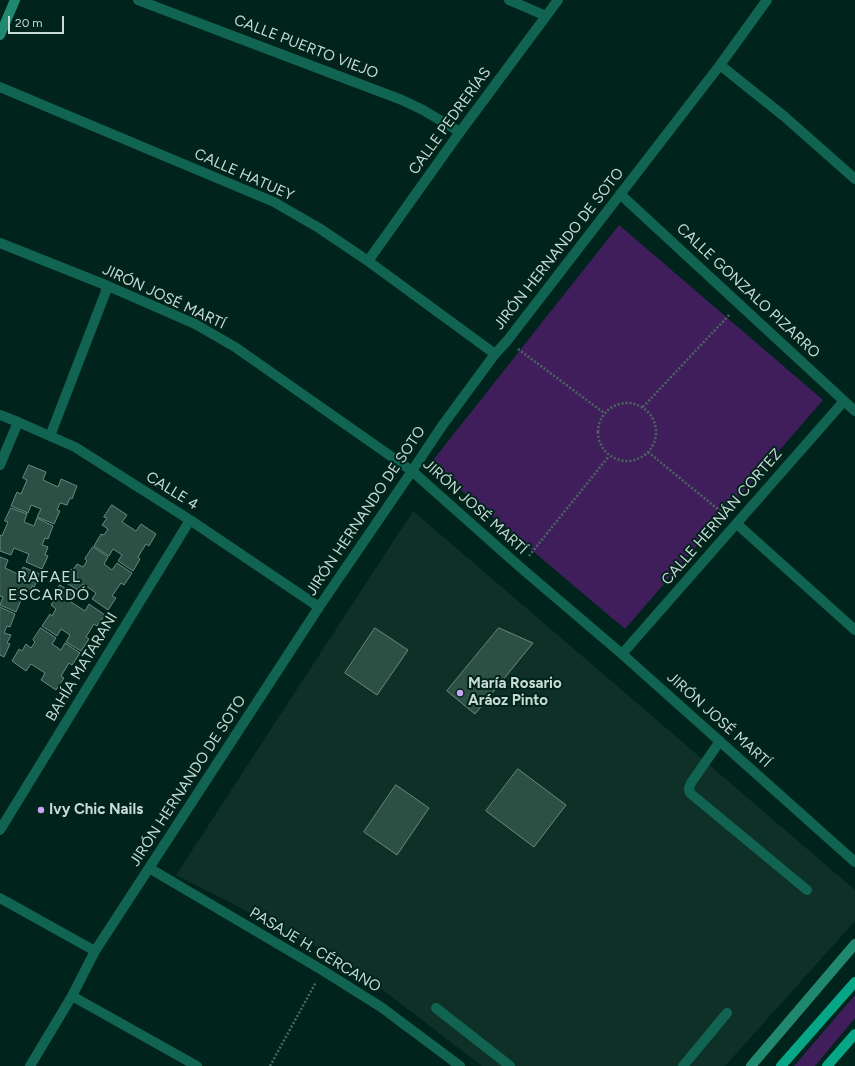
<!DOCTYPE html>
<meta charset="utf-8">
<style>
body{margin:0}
#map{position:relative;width:855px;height:1066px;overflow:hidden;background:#00241b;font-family:Figtree,sans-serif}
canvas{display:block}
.scale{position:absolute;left:8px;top:16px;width:56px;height:18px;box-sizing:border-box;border:2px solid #c7dad3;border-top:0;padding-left:5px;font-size:12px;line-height:14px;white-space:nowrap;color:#c7dad3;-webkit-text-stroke:3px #00241b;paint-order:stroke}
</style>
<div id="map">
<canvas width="855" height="1066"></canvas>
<div class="scale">20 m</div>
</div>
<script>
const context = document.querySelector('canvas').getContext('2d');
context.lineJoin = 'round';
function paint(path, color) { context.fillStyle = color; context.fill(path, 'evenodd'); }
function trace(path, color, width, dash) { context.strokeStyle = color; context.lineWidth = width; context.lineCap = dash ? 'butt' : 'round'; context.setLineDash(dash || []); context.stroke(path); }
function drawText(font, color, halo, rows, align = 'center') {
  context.font = font + ' Figtree,sans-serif'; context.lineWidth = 4; context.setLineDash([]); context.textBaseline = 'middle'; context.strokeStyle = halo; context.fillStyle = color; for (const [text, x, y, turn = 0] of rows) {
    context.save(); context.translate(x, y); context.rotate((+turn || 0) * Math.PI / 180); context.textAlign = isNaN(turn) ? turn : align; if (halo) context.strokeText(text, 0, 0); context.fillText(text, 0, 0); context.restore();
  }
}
const built = new Path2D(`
 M413,511L855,890V921L725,1066H482L345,961L176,875Z`);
const green = new Path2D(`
 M619,225L823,400L625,629L430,464Z
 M855,995V1018L815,1066H794Z`);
const building = new Path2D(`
 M29,465L46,472L43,480L58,487L61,479L77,486L72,499L70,498L67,505L60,503L57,510L60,511L54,524L37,517L41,509L31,505L28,513L11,506L17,492L21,494L27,480L23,478Z
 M112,505L127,515L122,522L136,531L141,524L156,534L149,546L146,544L138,557L140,559L133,571L118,561L122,555L113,549L109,556L94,546L101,534L104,535L108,529L102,525L107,518L104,517Z
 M11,508L27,514L24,522L34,526L37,518L53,526L48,539L45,538L42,545L48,547L45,555L48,556L42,569L26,562L29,554L14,548L11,555L0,551V535L2,536L8,522L5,521Z
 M93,547L108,557L104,564L112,570L117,563L132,573L124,585L121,583L112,596L116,598L108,610L92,599L96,593L83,584L78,590L63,581L71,569L73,570L77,564L83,567L87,561L85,559Z
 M0,557L8,560L5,568L20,575L23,567L40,574L34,587L32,586L29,593L23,590L20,597L22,598L16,612L0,605L3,597L0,596Z
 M60,585L75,595L71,602L85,611L89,604L105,615L97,626L94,624L86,637L89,639L81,651L66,642L70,635L61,629L57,636L42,626L50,614L52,616L56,609L51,605L55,599L53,597Z
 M0,607L15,614L10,627L7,626L4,633L11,635L7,643L10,644L4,657L0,655Z
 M41,628L56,638L52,644L61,650L65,643L80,653L72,665L69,663L61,676L64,678L56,690L41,680L45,673L31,664L26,671L12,661L19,649L22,651L26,644L31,648L35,642L33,640Z
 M375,628L408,650L377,695L345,673Z
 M499,628L533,643L475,714L447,691Z
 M518,769L566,805L534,847L486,811Z
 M396,785L429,808L397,855L364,832Z`);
const path = new Path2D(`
 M518,349L604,413
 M598 432a29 29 0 1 1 58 0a29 29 0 1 1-58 0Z
 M643,407L730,314
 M648,452L725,515
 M529,556L609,456
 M270,1066L316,982`);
const lane = new Path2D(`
 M720,741L691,783L689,788L690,793L807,890
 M436,1008L510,1066
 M683,1066L727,1013`);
const street = new Path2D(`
 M138,0L402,100L423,110L460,132
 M509,0L546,16
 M720,65L785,117L855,179
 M0,87L274,202L319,228L368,261L495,354
 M620,194L855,411
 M0,243L108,286L195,324L235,347L412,471L520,567L622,654L855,862
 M368,261L460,132L558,0
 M0,415L18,422L75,447L190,520L319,607
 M50,436L108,286
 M0,465L18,422
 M737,524L855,630
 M622,654L844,401
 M0,830L190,520
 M149,868L322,970L381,1007L460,1066
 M0,898L95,951
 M72,996L197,1066
 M30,1066L72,996L95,951L319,607L412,471L442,426L495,354L507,341L720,65L767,0`);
const secondary = new Path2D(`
 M0,35L15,0
 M751,1066L855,944`);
const primary = new Path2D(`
 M781,1066L855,982
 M827,1066L855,1034`);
const markers = [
 [460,693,4,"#c8a5ee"],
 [41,810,4,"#c8a5ee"]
];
const streetNames = [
 ["CALLE PUERTO VIEJO",306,47,21],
 ["CALLE PEDRERÍAS",450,121,-54],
 ["CALLE HATUEY",244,175,24],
 ["JIRÓN HERNANDO DE SOTO",559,249,-52],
 ["CALLE GONZALO PIZARRO",748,291,43],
 ["JIRÓN JOSÉ MARTÍ",164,297,25],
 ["CALLE 4",172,491,32],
 ["JIRÓN JOSÉ MARTÍ",475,507,42],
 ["JIRÓN HERNANDO DE SOTO",366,511,-56],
 ["CALLE HERNÁN CORTEZ",722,517,-49],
 ["BAHÍA MATARANI",82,667,-59],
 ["JIRÓN JOSÉ MARTÍ",719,720,42],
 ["JIRÓN HERNANDO DE SOTO",188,781,-57],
 ["PASAJE H. CÉRCANO",315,950,31]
];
const poiNames = [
 ["María Rosario",468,684],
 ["Aráoz Pinto",468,701],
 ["Ivy Chic Nails",49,810]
];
const neighbourhoodNames = [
 ["RAFAEL",49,577],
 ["ESCARDÓ",49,595]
];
paint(built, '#0e3027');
paint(green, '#401e5c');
paint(building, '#2d5045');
trace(building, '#668b7f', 1);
trace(path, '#49675f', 2.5, [2, 2]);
trace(lane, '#106451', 10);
trace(street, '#106451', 10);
trace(secondary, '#218870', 10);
trace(primary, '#07a687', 10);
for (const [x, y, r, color] of markers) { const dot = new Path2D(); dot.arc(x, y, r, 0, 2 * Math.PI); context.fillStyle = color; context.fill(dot); trace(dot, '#00241b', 1.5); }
drawText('15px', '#c7dad3', '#00241b', streetNames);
drawText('bold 15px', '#c7dad3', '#00241b', poiNames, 'left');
context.letterSpacing = '1px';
drawText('16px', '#c7dad3', '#00241b', neighbourhoodNames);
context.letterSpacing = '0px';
</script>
